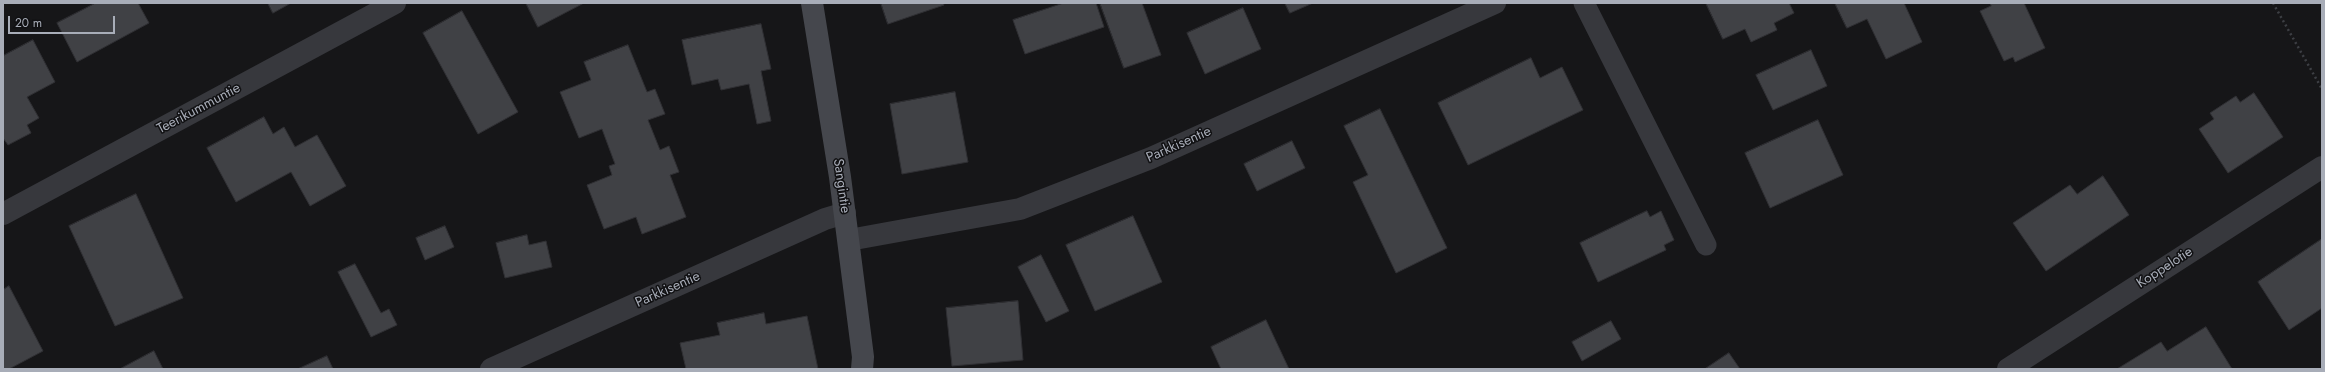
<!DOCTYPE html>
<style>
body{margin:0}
#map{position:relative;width:2325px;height:372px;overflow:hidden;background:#161618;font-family:Jost,sans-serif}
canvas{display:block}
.frame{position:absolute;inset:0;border:4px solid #a8adb8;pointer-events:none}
.scale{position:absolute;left:8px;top:16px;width:107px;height:18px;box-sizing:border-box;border:2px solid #a8adb8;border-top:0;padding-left:5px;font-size:12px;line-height:14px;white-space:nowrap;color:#a8adb8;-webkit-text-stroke:3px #111113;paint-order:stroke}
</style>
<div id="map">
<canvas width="2325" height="372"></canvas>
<div class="frame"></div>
<div class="scale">20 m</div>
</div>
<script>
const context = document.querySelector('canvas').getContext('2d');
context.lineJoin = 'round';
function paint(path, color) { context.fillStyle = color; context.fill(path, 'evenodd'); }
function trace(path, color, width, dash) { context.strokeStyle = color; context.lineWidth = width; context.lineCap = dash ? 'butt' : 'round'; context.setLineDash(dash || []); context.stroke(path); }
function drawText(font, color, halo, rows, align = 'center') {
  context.font = font + ' Jost,sans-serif'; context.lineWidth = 3; context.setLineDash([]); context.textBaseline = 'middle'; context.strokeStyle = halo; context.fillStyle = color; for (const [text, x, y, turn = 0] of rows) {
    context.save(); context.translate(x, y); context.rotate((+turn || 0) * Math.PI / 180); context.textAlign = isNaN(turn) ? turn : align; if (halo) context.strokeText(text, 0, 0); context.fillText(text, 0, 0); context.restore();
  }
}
const building = new Path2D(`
 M96,3H138L149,23L77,62L57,23Z
 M268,3H291L273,13Z
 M526,3H584L538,27Z
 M881,3H943L944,5L888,24Z
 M1064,3H1096L1104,27L1025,54L1013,20Z
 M1100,3H1142L1161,55L1124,68Z
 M1285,3H1313L1290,13Z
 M1706,3H1789L1794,13L1774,23L1777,30L1751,42L1745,29L1723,39Z
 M1835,3H1904L1922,42L1886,59L1867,19L1847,28Z
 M1990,3H2024L2045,48L2015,62L2013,57L2004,61L1980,11L1991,6Z
 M1243,8L1261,49L1205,74L1187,33Z
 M462,11L518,112L478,134L423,33Z
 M761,24L771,69L761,71L771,121L757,124L749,84L721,90L718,79L692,85L682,40Z
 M33,40L55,82L27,97L39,118L27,125L31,133L8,145L3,138V56Z
 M628,45L647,92L655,89L665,114L648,120L660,150L669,146L679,172L670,175L686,217L642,234L636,217L604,229L587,185L612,175L609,166L615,164L602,129L579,138L560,92L591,80L584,62Z
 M1811,50L1827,86L1773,110L1756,75Z
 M1531,58L1540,78L1562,67L1583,110L1468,165L1438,103Z
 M955,92L968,162L902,174L890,104Z
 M2254,93L2283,137L2228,173L2199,129L2214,119L2210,113L2236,96L2240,102Z
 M1380,109L1447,248L1396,273L1353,182L1368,175L1344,126Z
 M264,117L273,134L284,127L295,147L317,135L346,186L310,206L291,172L236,202L207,148Z
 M1818,120L1843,175L1770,208L1745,153Z
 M1292,141L1305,168L1257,191L1244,164Z
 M2103,176L2129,215L2046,271L2013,223L2070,185L2077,194Z
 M136,194L183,298L115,326L69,226Z
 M1647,211L1650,217L1661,211L1674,240L1664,245L1666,250L1598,282L1580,243Z
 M1133,216L1162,282L1095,311L1066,245Z
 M445,226L454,247L425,260L416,238Z
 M527,235L529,245L546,241L552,267L505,278L496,243Z
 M2322,239V308L2289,330L2258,282Z
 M1041,255L1069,311L1046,322L1018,267Z
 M355,264L381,313L389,309L397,325L371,337L338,272Z
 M9,286L43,351L9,369H3V290Z
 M1018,301L1023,360L952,366L946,308Z
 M764,313L766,324L807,316L818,369H686L680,343L720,335L717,323Z
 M1266,320L1289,369H1221L1211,347Z
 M1611,321L1621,339L1582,361L1572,342Z
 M2206,327L2232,369H2117L2161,342L2167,351Z
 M154,351L163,369H120Z
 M1729,353L1740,369H1705Z
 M327,356L333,369H298Z`);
const path = new Path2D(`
 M2273,3L2322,89`);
const lane = new Path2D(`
 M1584,3L1706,245`);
const street = new Path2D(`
 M3,214L395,3
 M849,240L1020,209L1151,158L1495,3
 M491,369L825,219L845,213
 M2008,369L2322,167`);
const secondary = new Path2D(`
 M812,3L840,177L863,357L862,369`);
const streetNames = [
 ["Teerikummuntie",199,109,-28],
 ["Parkkisentie",1179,145,-24],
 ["Sangintie",841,186,82],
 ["Koppelotie",2165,268,-33],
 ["Parkkisentie",668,290,-24]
];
paint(building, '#404145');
trace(building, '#303034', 1);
trace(path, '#3d3f44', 2.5, [2, 3]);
trace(lane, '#37383d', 21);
trace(street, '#37383d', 22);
trace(secondary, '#45474d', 22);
drawText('14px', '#a8adb8', '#111113', streetNames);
</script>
